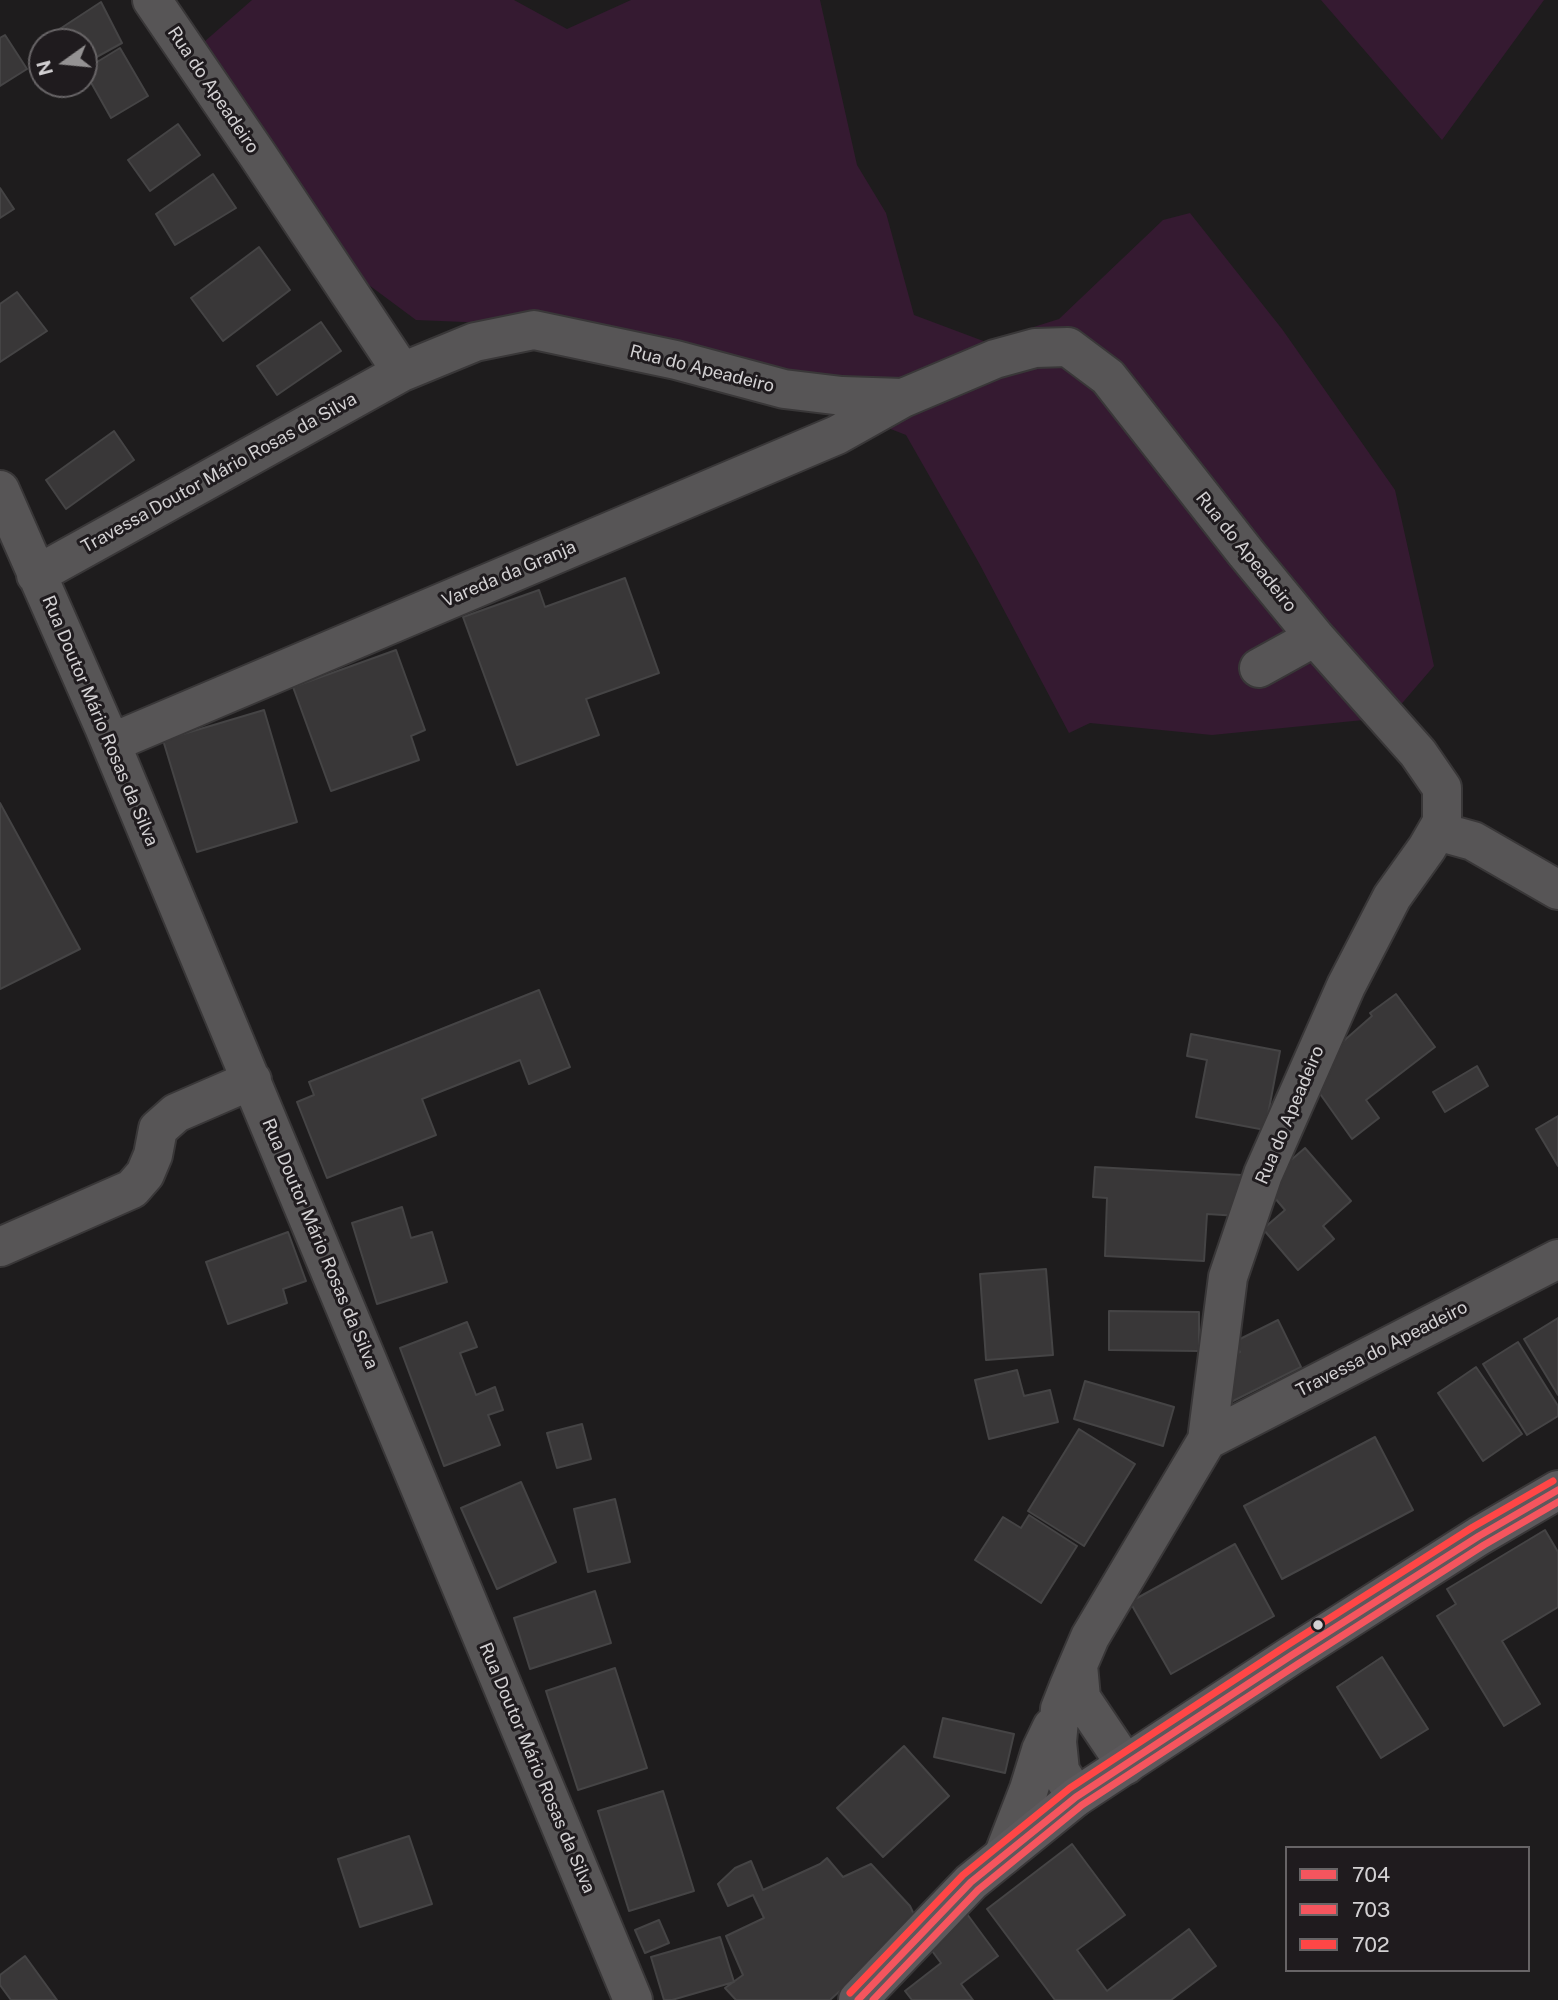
<!DOCTYPE html>
<meta charset="utf-8">
<style>
body{margin:0}
#map{position:relative;width:1558px;height:2000px;overflow:hidden;background:#1e1c1d;font-family:"Public Sans",sans-serif}
canvas{display:block}
.legend{position:absolute;left:1285px;top:1846px;width:245px;height:126px;box-sizing:border-box;background:#1f1b1e;border:2px solid #676466;margin:0;padding:9px 12px;list-style:none;font-size:21px;color:#d3d1d3}
.legend li{display:flex;align-items:center;gap:14px;height:35px}
.legend b{width:35px;border:2px solid #676466}
.north{position:absolute;left:28px;top:28px;width:70px;height:70px;box-sizing:border-box;background:#1f1b1e;border:2px solid #676466;border-radius:50%;rotate:255deg;font-size:19px;font-weight:700;line-height:28px;text-align:center;color:#d3d1d3}
.north::after{content:'';display:block;margin:auto;width:24px;height:32px;background:#949293;clip-path:polygon(50% 0,100% 100%,50% 72%,0 100%)}
</style>
<div id="map">
<canvas width="1558" height="2000"></canvas>
<ul class="legend">
<li><b style="height:9px;background:#f5555e"></b>704</li>
<li><b style="height:9px;background:#f5555e"></b>703</li>
<li><b style="height:9px;background:#ff4646"></b>702</li>
</ul>
<div class="north">N</div>
</div>
<script>
const context = document.querySelector('canvas').getContext('2d');
context.lineJoin = 'round';
function paint(path, color) { context.fillStyle = color; context.fill(path, 'evenodd'); }
function trace(path, color, width, dash) { context.strokeStyle = color; context.lineWidth = width; context.lineCap = dash ? 'butt' : 'round'; context.setLineDash(dash || []); context.stroke(path); }
function drawText(font, color, halo, rows, align = 'center') {
  context.font = font + ' "Public Sans",sans-serif'; context.lineWidth = 6; context.setLineDash([]); context.textBaseline = 'middle'; context.strokeStyle = halo; context.fillStyle = color; for (const [text, x, y, turn = 0] of rows) {
    context.save(); context.translate(x, y); context.rotate((+turn || 0) * Math.PI / 180); context.textAlign = isNaN(turn) ? turn : align; if (halo) context.strokeText(text, 0, 0); context.fillText(text, 0, 0); context.restore();
  }
}
const green = new Path2D(`
 M252,0H514L567,29L631,0H820L857,165L886,213L914,315L986,342L1059,319L1163,220L1190,213L1282,329L1395,490L1434,666L1386,722L1384,718L1212,735L1090,723L1069,733L979,563L906,435L745,372L600,324H514L416,320L350,271L256,162L204,42Z
 M1321,0H1544L1442,140Z`);
const building = new Path2D(`
 M101,2L122,43L84,64V42H53L49,36Z
 M5,35L27,69L0,86V38Z
 M120,48L148,96L111,118L84,70Z
 M178,124L200,155L150,191L128,160Z
 M213,174L236,208L175,245L156,214Z
 M0,188L14,209L0,218Z
 M259,247L290,290L223,341L191,298Z
 M17,292L47,331L0,362V304Z
 M321,322L341,351L277,395L257,366Z
 M114,431L134,460L66,509L46,480Z
 M625,578L659,673L586,699L599,735L517,765L463,617L539,590L545,607Z
 M396,650L425,730L411,736L419,760L331,791L293,687Z
 M264,710L297,822L197,852L163,740Z
 M0,803L80,949L0,989Z
 M539,990L570,1067L529,1084L520,1060L422,1099L436,1135L327,1178L297,1102L314,1095L309,1082Z
 M1396,994L1435,1047L1366,1100L1379,1118L1352,1139L1306,1074L1372,1016L1370,1013Z
 M1191,1034L1280,1051L1265,1130L1196,1117L1207,1060L1187,1056Z
 M1477,1066L1488,1086L1445,1112L1433,1092Z
 M1558,1116V1166L1536,1129Z
 M1305,1148L1351,1201L1323,1226L1334,1239L1298,1270L1263,1229L1285,1210L1263,1184Z
 M1095,1167L1242,1175L1239,1216L1207,1214L1204,1261L1105,1256L1107,1198L1093,1197Z
 M402,1207L411,1238L432,1232L447,1282L377,1304L352,1223Z
 M288,1232L306,1281L283,1289L287,1303L228,1324L206,1262Z
 M1046,1269L1053,1355L986,1360L980,1274Z
 M1109,1311L1199,1312V1351L1109,1350Z
 M1558,1318V1395L1524,1339Z
 M1278,1320L1301,1367L1231,1402L1216,1367L1240,1352L1234,1342Z
 M467,1322L477,1347L460,1353L476,1395L495,1387L503,1410L488,1415L500,1445L444,1466L400,1348Z
 M1518,1342L1558,1406V1416L1527,1435L1483,1364Z
 M1476,1367L1522,1434L1483,1461L1438,1393Z
 M1017,1370L1024,1396L1050,1390L1058,1422L989,1439L975,1380Z
 M1085,1381L1174,1407L1163,1446L1074,1419Z
 M582,1424L591,1459L557,1468L547,1433Z
 M1079,1429L1135,1464L1084,1546L1028,1511Z
 M1375,1437L1413,1510L1282,1579L1244,1506Z
 M521,1482L556,1562L497,1589L461,1508Z
 M615,1499L630,1562L588,1572L574,1509Z
 M1029,1515L1077,1546L1041,1603L975,1560L1003,1517L1021,1528Z
 M1545,1530L1558,1552V1607L1502,1641L1540,1704L1504,1726L1437,1616L1456,1604L1447,1589Z
 M1235,1544L1274,1616L1171,1674L1130,1602Z
 M595,1591L611,1643L530,1669L514,1618Z
 M1382,1657L1428,1729L1381,1758L1337,1687Z
 M615,1668L647,1768L578,1790L546,1691Z
 M943,1718L1014,1734L1005,1773L934,1757Z
 M904,1746L949,1796L883,1857L837,1808Z
 M663,1791L694,1891L629,1911L598,1811Z
 M409,1836L432,1904L360,1927L338,1859Z
 M1072,1844L1125,1915L1077,1950L1107,1991L1189,1929L1216,1966L1171,2000H1055L987,1909Z
 M827,1858L843,1877L871,1864L910,1906L917,1921L830,2000H736L725,1988L743,1975L726,1936L764,1918L753,1895L728,1906L718,1884L735,1868L751,1861L763,1890L820,1864Z
 M967,1914L998,1956L961,1984L973,2000H912L905,1991L941,1963L927,1944Z
 M659,1920L669,1943L645,1953L635,1930Z
 M720,1937L734,1982L672,2000H664L651,1957Z
 M25,1956L57,2000H11L0,1985V1975Z`);
const street = new Path2D(`
 M152,0L257,154L402,372
 M0,490L104,727L633,2000
 M36,575L402,372L475,342L534,330L676,360L784,389L842,396L903,398L995,359L1035,348L1068,347L1108,377L1246,553L1315,637L1418,753L1442,788V822L1427,848L1392,897L1346,986L1263,1174L1228,1277L1207,1440L1090,1637L1069,1686L1060,1709L1057,1742L1060,1771L1076,1797
 M1259,668L1315,637
 M111,743L837,435L903,398
 M1437,831L1473,841L1558,890
 M0,1247L132,1189L145,1174L153,1155L158,1129L176,1113L252,1080
 M1207,1440L1558,1259
 M1078,1665L1081,1698L1126,1765
 M1003,1856L1029,1789L1041,1750L1052,1727`);
const secondary = new Path2D(`
 M858,2000L971,1882L1076,1797L1292,1655L1479,1536L1558,1490`);
const bus1 = new Path2D(`
 M858,2000L971,1882L1076,1797L1292,1655L1479,1536L1558,1490`);
const bus2 = new Path2D(`
 M873,2000L978,1890L1082,1805L1298,1664L1484,1545L1558,1502`);
const bus3 = new Path2D(`
 M850,1993L963,1875L1070,1788L1286,1646L1473,1527L1553,1481`);
const markers = [
 [1318,1625,6,"#d3d1d3"]
];
const streetNames = [
 ["Rua do Apeadeiro",213,90,56],
 ["Rua do Apeadeiro",702,369,14],
 ["Travessa Doutor Mário Rosas da Silva",219,473,-29],
 ["Rua do Apeadeiro",1246,552,51],
 ["Vareda da Granja",509,574,-23],
 ["Rua Doutor Mário Rosas da Silva",100,721,67],
 ["Rua do Apeadeiro",1290,1115,-67],
 ["Rua Doutor Mário Rosas da Silva",320,1244,67],
 ["Travessa do Apeadeiro",1382,1349,-27],
 ["Rua Doutor Mário Rosas da Silva",537,1768,67]
];
paint(green, '#351a31');
paint(building, '#393738');
trace(building, '#454445', 2);
trace(street, '#393738', 42);
trace(secondary, '#393738', 42);
trace(street, '#575556', 38);
trace(secondary, '#5d595c', 38);
trace(bus1, '#f5555e', 7);
trace(bus2, '#f5555e', 7);
trace(bus3, '#ff4646', 7);
for (const [x, y, r, color] of markers) { const dot = new Path2D(); dot.arc(x, y, r, 0, 2 * Math.PI); context.fillStyle = color; context.fill(dot); trace(dot, '#1f1b1e', 2.5); }
drawText('18px', '#d3d1d3', '#1f1b1e', streetNames);
</script>
